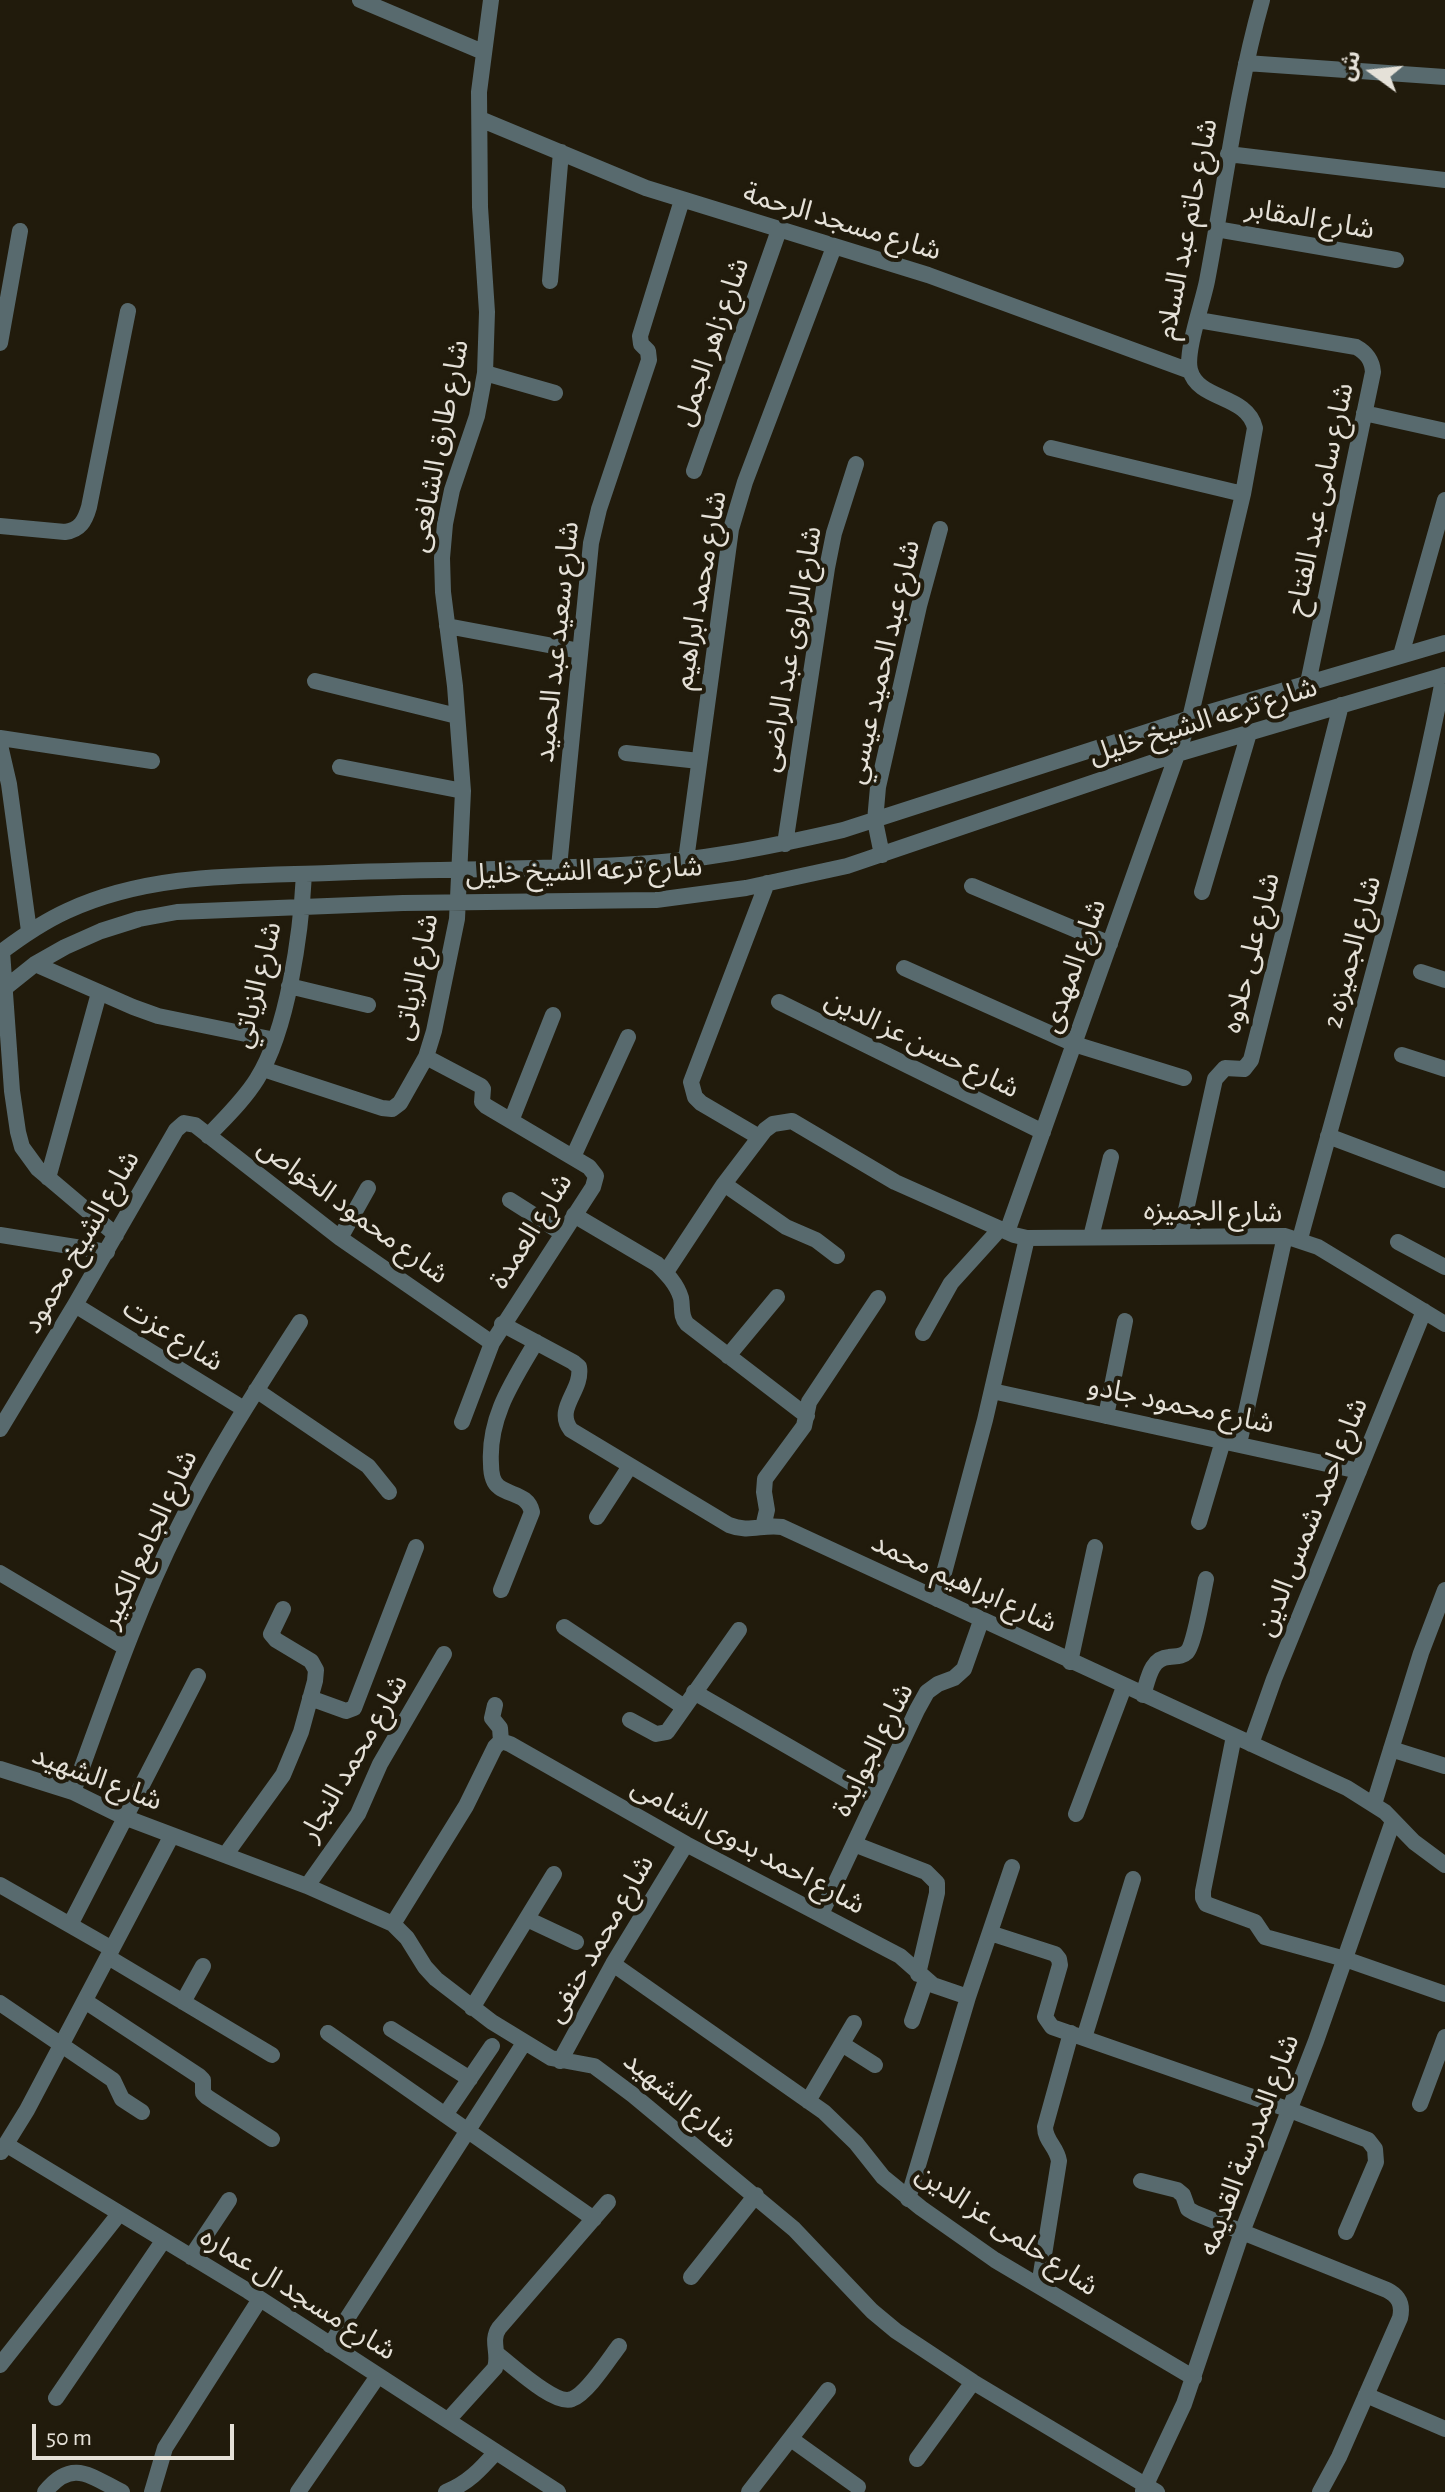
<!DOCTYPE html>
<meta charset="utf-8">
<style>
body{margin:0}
#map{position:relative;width:1445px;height:2492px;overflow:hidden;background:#211b0c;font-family:"Alegreya Sans","Noto Sans Arabic",sans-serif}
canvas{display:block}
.north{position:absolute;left:1333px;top:32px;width:80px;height:80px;-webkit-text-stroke:6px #211b0c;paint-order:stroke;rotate:285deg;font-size:22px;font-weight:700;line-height:32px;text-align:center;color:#e5e1d8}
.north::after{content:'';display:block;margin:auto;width:28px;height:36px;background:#e5e1d8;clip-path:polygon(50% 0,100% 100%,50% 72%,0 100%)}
.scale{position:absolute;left:32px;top:2424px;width:202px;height:36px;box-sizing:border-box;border:4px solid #e5e1d8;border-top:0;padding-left:10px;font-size:24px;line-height:28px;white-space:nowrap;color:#e5e1d8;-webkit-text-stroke:6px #211b0c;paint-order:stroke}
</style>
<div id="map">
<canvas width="1445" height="2492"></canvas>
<div class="north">ش</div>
<div class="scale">50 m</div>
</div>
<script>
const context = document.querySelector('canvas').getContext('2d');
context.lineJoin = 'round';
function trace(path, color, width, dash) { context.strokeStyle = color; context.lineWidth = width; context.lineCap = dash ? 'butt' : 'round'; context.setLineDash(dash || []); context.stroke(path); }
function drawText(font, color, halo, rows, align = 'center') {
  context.font = font + ' "Alegreya Sans","Noto Sans Arabic",sans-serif'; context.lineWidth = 8; context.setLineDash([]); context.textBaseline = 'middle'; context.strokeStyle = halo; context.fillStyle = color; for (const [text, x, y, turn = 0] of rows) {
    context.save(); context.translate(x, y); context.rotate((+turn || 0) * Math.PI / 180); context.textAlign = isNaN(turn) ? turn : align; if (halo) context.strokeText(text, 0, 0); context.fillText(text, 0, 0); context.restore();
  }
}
const minor = new Path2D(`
 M360,0L483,52
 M1246,63L1445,77
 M480,119L646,188L928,275L1190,371
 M1228,154L1445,180
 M1216,229L1396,260
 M550,281L561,152
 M1198,320L1356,347C1367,353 1372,360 1373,372L1308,683
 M0,343L20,231
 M485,373L555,393
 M1364,413L1445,431
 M1051,448L1243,494
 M694,471L779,230
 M0,526L65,532C80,530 85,521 89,507L128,311
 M447,626L580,651
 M1401,655L1445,500
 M315,681L457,716
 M0,738L152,761
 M0,745L9,784L29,931
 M626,753L699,761
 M340,767L463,791
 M785,844L827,568L834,533L856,464
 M882,855L875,821L878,787L919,606L940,529
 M686,860L731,529L745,482L834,247
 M559,867L591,543L599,509L649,360L648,351L641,344L640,336L682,200
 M972,886L1110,944
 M1202,892L1249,733
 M2,951L12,1091L18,1132L22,1147L38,1169L116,1235
 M0,953C21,937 43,922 67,911C149,873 241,876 329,873C427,869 524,870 621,865C696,862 769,847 843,830L1190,718L1445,643
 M35,964L133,1007L158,1016L275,1040
 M904,968L1074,1044L1184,1078
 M1421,972L1445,980
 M289,986L368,1005
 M0,992L35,964L65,947L101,931L139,919L177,912L403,903L656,900L746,888L847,866L1177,754L1445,675
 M779,1002L1043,1132
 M1402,1055L1445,1069
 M426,1057L481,1086L483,1089L482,1102L486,1106L589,1167L596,1176L593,1187L492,1343L462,1422
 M263,1069L382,1108L392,1109L400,1103L426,1057L434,1031L457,919L463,791L455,686L443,592L442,558L445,524L452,490L477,416L485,373L487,312L480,207L479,92L491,0
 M511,1121L553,1015
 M208,1136C225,1118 244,1100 257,1079C288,1030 301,932 304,874
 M1328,1136L1445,1180
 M759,1137L701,1103L695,1097L691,1082L767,883
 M573,1157L628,1037
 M48,1178L99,993
 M724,1184L786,1227L816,1240L837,1256
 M510,1200L562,1233
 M574,1215L657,1264C666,1273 677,1284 681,1298C683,1308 680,1316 687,1324L807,1416
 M1007,1232L1190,718L1243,494L1255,428C1247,394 1198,401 1190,370C1185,352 1203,302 1207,281C1225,187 1236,92 1262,0
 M0,1235L107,1252
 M1091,1237L1111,1157
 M1180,1237L1215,1079L1225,1068L1244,1069L1251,1060L1341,705
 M340,1238L368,1188
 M1300,1239C1351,1052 1407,866 1444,675
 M1398,1242L1445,1267
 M666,1272L724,1184L765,1130L773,1124L792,1121L895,1182L1014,1235L1027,1238L1285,1236L1318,1247L1445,1324
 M75,1305L244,1409
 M502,1324L573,1362L579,1367C583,1391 554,1408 571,1430L729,1525C749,1533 762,1524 782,1527C970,1614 1158,1702 1347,1788L1385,1812L1414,1842L1445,1865
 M923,1333L951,1283L999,1230
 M728,1356L777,1297
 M256,1390L368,1466L389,1492
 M992,1391L1359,1471
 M1106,1416L1125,1321
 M0,1429L75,1305L176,1130L184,1123L195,1125L340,1238L492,1343
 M1239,1444L1285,1236
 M597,1517L630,1466
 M1199,1522L1223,1441
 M763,1527L767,1510L764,1492L765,1479L804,1426L809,1402L878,1298
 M0,1573L126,1648
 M501,1590L532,1512C528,1494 511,1496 499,1487C492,1482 491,1472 491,1464C488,1417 513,1381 536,1342
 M937,1599L985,1420L1027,1238
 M564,1627L684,1707
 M1070,1662L1095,1547
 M694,1692L876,1797
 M1143,1695C1148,1681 1150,1658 1169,1657C1176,1656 1182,1657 1187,1652C1194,1645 1203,1593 1206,1579
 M310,1698L346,1711L354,1708L416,1547
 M495,1705L492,1718L500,1728L501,1741
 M630,1720L656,1734L667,1732L739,1630
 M1234,1736L1203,1891V1898L1206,1904L1255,1922L1265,1937L1345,1959L1445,1994
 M501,1741L510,1744L686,1844L900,1956L933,1985L968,1997
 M1251,1744L1274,1679L1424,1311
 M1391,1749L1445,1766
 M0,1769L73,1792L124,1817L307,1886L393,1924L407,1938L425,1967L436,1979L492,2022L551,2058L594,2066L633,2095L794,2229L872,2311L896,2331L973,2382L1157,2492
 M73,1792C106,1702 136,1612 179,1526C214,1455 257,1389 300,1322
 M1374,1804L1421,1653L1445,1590
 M1076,1814L1124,1687
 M854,1844L926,1872L937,1883V1893L918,1974
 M226,1854L283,1775L301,1732L315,1681L316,1670L311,1661L276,1640L271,1634L283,1609
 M0,1885L112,1949
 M307,1886L358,1814L380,1764L444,1654
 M821,1914L917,1710L927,1692L938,1684L954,1678L964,1669L981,1621
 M527,1919L576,1942
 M393,1924L466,1806L495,1747L501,1741
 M70,1925L198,1676
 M990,1933L1055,1954L1059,1959L1060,1965L1045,2017L1052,2027L1290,2110L1368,2140L1375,2149L1376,2162L1346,2232
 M108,1957L272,2055
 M613,1964L824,2112L856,2143L883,2177L921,2208L995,2260L1194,2378
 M85,2001L199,2076L203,2080V2093L207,2097L272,2139
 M183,2002L203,1966
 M0,2003L113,2080L122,2099L142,2112
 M472,2008L554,1874
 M912,2021L926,1980
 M391,2029L470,2079
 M328,2033L594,2219
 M1084,2038L1133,1879
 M842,2044L875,2065
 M560,2061L613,1964L686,1844
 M808,2101L854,2023
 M1420,2104L1445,2037
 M445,2115L492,2046
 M7,2145L248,2291L558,2492
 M1,2152L27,2110L172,1835
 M1141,2181L1177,2190L1183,2195L1188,2209L1195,2213L1387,2290C1399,2296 1403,2305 1400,2318L1339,2457L1320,2492
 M908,2199L968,1997L1012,1867
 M191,2257L229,2200
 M691,2277L756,2195
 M1039,2286L1059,2161C1057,2147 1045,2141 1045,2127L1071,2033
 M330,2345L524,2043
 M497,2354C512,2365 555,2406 572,2399C587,2394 609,2359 619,2346
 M0,2365L119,2214
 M1366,2395L1445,2429
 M56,2398L163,2241
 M448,2420L495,2368C500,2354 490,2341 499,2328L608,2202
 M791,2439L858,2487
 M917,2459L973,2382
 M1143,2491L1184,2404L1242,2232L1316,2041L1393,1821
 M45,2492C72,2458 90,2476 122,2492
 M152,2492L165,2448L260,2299
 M298,2492L378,2376
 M446,2492C468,2483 480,2470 496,2452
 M749,2492L828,2390`);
const streetNames = [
 ["شارع المقابر",1310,219,10],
 ["شارع مسجد الرحمة",842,222,17],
 ["شارع حاتم عبد السلام",1187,229,-79],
 ["شارع زاهر الجمل",712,342,-71],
 ["شارع طارق الشافعى",439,446,-79],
 ["شارع سامى عبد الفتاح",1320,499,-78],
 ["شارع محمد ابراهيم",700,590,-80],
 ["شارع سعيد عبد الحميد",557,642,-84],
 ["شارع الراوى عبد الراضى",791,649,-80],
 ["شارع عبد الحميد عيسي",883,662,-77],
 ["شارع ترعه الشيخ خليل",1203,721,-17],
 ["شارع ترعه الشيخ خليل",584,871,-2],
 ["شارع الجميزه 2",1352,952,-75],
 ["شارع على حلاوه",1251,953,-76],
 ["شارع المهدى",1074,966,-70],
 ["شارع الزياتى",416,977,-78],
 ["شارع الزياتي",257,985,-76],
 ["شارع حسن عز الدين",922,1044,26],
 ["شارع محمود الخواص",353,1211,36],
 ["شارع الجميزه",1213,1212,1],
 ["شارع العمدة",531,1231,-58],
 ["شارع الشيخ محمود",81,1242,-60],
 ["شارع عزت",173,1335,32],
 ["شارع محمود جادو",1181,1405,12],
 ["شارع احمد شمس الدين",1312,1517,-68],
 ["شارع الجامع الكبير",149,1539,-65],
 ["شارع ابراهيم محمد",964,1583,25],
 ["شارع الجوايدة",873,1750,-63],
 ["شارع محمد النجار",354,1758,-60],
 ["شارع الشهيد",97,1778,21],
 ["شارع احمد بدوى الشامى",748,1846,28],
 ["شارع محمد حنفى",600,1939,-60],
 ["شارع الشهيد",680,2100,39],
 ["شارع المدرسة القديمه",1249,2145,-69],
 ["شارع حلمى عز الدين",1007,2230,34],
 ["شارع مسجد ال عماره",298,2294,32]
];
trace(minor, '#586a6e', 16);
drawText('28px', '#e5e1d8', '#211b0c', streetNames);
</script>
